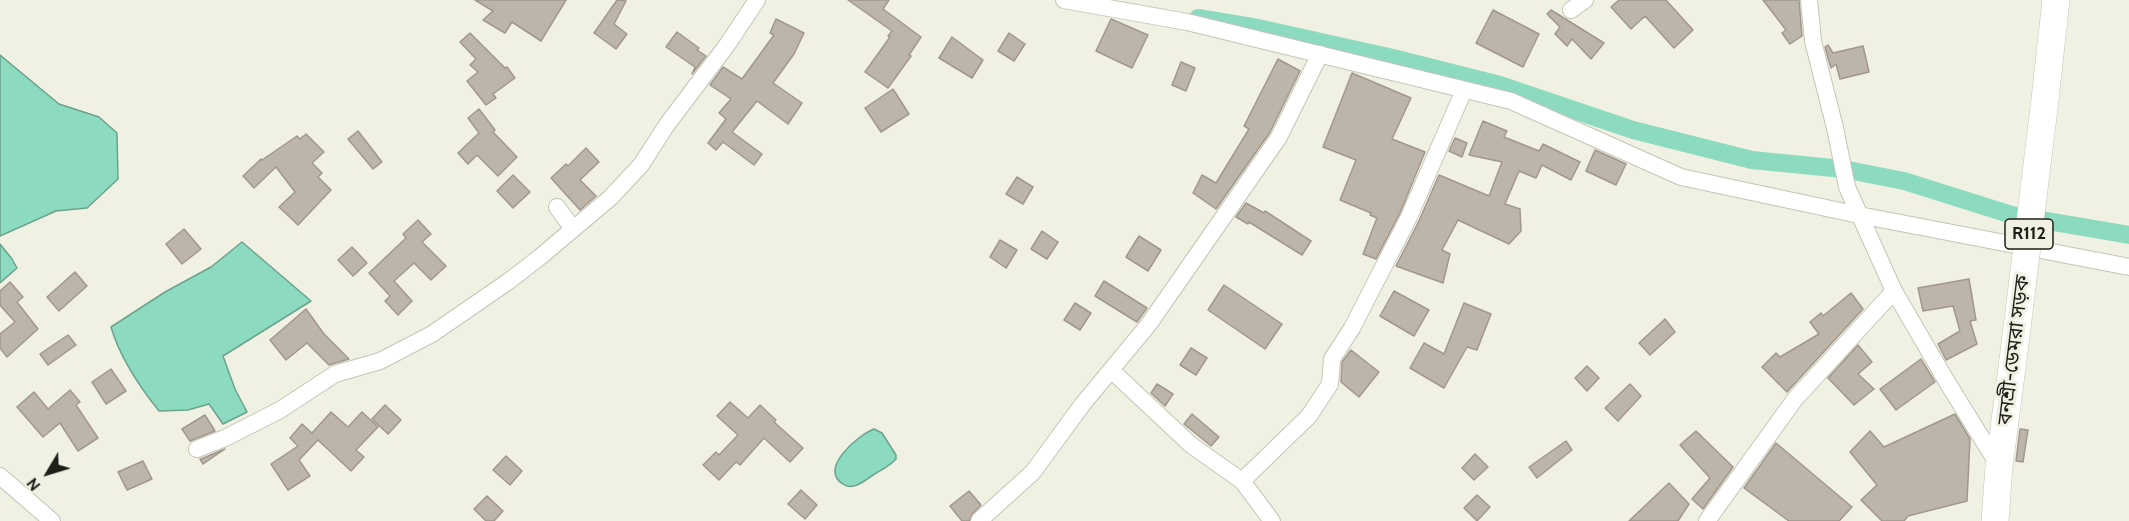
<!DOCTYPE html>
<meta charset="utf-8">
<style>
body{margin:0}
#map{position:relative;width:2129px;height:521px;overflow:hidden;background:#f1f1e3;font-family:Cabin,sans-serif}
canvas{display:block}
.north{position:absolute;left:18px;top:443px;width:60px;height:60px;-webkit-text-stroke:4px #f1f1e3;paint-order:stroke;rotate:232deg;font-size:16px;font-weight:700;line-height:24px;text-align:center;color:#1e1e19}
.north::after{content:'';display:block;margin:auto;width:21px;height:27px;background:#1e1e19;clip-path:polygon(50% 0,100% 100%,50% 72%,0 100%)}
</style>
<div id="map">
<canvas width="2129" height="521"></canvas>
<div class="north">N</div>
</div>
<script>
const context = document.querySelector('canvas').getContext('2d');
context.lineJoin = 'round';
function paint(path, color) { context.fillStyle = color; context.fill(path, 'evenodd'); }
function trace(path, color, width, dash) { context.strokeStyle = color; context.lineWidth = width; context.lineCap = dash ? 'butt' : 'round'; context.setLineDash(dash || []); context.stroke(path); }
function drawText(font, color, halo, rows, align = 'center') {
  context.font = font + ' Cabin,"Noto Sans Bengali",sans-serif'; context.lineWidth = 6; context.setLineDash([]); context.textBaseline = 'middle'; context.strokeStyle = halo; context.fillStyle = color; for (const [text, x, y, turn = 0] of rows) {
    context.save(); context.translate(x, y); context.rotate((+turn || 0) * Math.PI / 180); context.textAlign = isNaN(turn) ? turn : align; if (halo) context.strokeText(text, 0, 0); context.fillText(text, 0, 0); context.restore();
  }
}
const water = new Path2D(`
 M0,55L59,104L99,117L117,133L118,179L87,208L56,211L0,236Z
 M242,242L311,301L223,356L235,389L247,412L223,424L209,404L188,410L159,411C139,386 120,358 111,327L165,292L211,267Z
 M0,244L12,259L17,268L0,283Z
 M874,429L882,433L896,455V459C890,466 881,470 873,475C868,478 863,483 857,485C852,487 847,487 843,484C818,469 858,435 874,429Z`);
const canal = new Path2D(`
 M1198,18L1258,28L1393,58L1500,85L1633,130L1752,160L1843,169L1904,181L2012,215L2129,235`);
const building = new Path2D(`
 M475,0H566L541,41L512,22L505,33L483,20L493,11Z
 M617,0L626,1L614,24L627,34L616,49L594,33Z
 M848,0H889L883,9L921,37L909,55L911,56L888,88L865,72L890,37L888,36L892,31Z
 M1619,0H1666L1693,30L1674,48L1645,16L1631,29L1611,7Z
 M1763,0H1799L1802,36L1790,44L1782,33L1786,30Z
 M1493,10L1539,34L1523,67L1476,43Z
 M1551,10L1604,43L1591,59L1572,39L1567,46L1555,34L1560,27L1547,14Z
 M776,19L804,33L794,54L773,83L802,103L788,124L757,101L732,132L762,154L754,165L723,142L716,150L708,143L726,119L719,113L731,99L710,85L723,67L742,79L774,35L770,33Z
 M1111,19L1148,35L1132,68L1096,51Z
 M677,32L699,48L697,50L706,56L692,74L695,67L666,47Z
 M470,33L505,68L507,67L515,78L493,94L496,98L486,105L467,81L478,72L470,65L476,59L460,42Z
 M1009,33L1025,44L1014,61L998,51Z
 M952,37L983,60L972,78L939,58Z
 M1828,45L1833,53L1863,46L1869,72L1840,79L1836,64L1831,68L1825,47Z
 M1278,59L1300,71L1270,132L1216,209L1193,193L1202,175L1216,183L1249,129L1244,126Z
 M1181,62L1195,68L1186,91L1172,85Z
 M1352,73L1411,98L1392,139L1425,152L1400,213L1376,259L1363,254L1377,218L1370,215L1371,213L1340,200L1356,160L1323,147Z
 M893,89L909,114L881,132L865,108Z
 M479,109L495,130L493,132L517,157L498,176L477,155L468,164L458,153L479,133L468,118Z
 M1483,121L1507,131L1504,137L1539,151L1543,144L1580,162L1571,180L1542,165L1536,178L1519,171L1505,204L1520,209L1521,231L1509,244L1458,220L1442,250L1450,254L1443,283L1396,266L1419,221L1439,175L1489,196L1502,162L1469,155Z
 M358,131L382,162L373,169L348,139Z
 M306,134L324,152L312,163L322,173L318,177L331,190L298,225L279,207L295,192L276,167L254,188L243,176L261,159L262,160L297,136L300,139Z
 M1455,138L1467,143L1462,157L1449,151Z
 M586,148L599,162L580,180L596,196L580,210L551,178L566,164L568,166Z
 M1595,150L1626,164L1616,185L1586,171Z
 M513,175L530,192L513,208L497,191Z
 M1017,177L1033,187L1023,204L1006,194Z
 M1246,203L1264,213L1265,211L1311,241L1302,255L1249,222L1248,224L1236,217Z
 M418,220L431,234L422,242L446,266L431,280L414,263L394,281L412,301L398,315L385,301L390,296L369,273L406,238L403,234Z
 M184,229L201,249L182,264L166,244Z
 M1042,231L1058,242L1047,259L1031,249Z
 M1139,236L1161,250L1148,271L1126,257Z
 M1000,240L1017,250L1006,268L990,257Z
 M352,247L367,263L353,276L338,260Z
 M75,272L87,286L59,311L47,297Z
 M1969,279L1976,320L1970,321L1977,344L1946,360L1938,344L1960,331L1953,306L1923,311L1918,288Z
 M1104,281L1147,308L1137,322L1095,296Z
 M10,282L23,297L17,302L38,329L7,357L0,348V334L15,322L0,305V291Z
 M1224,285L1282,324L1265,349L1208,310Z
 M1394,291L1429,310L1414,336L1380,316Z
 M1851,293L1863,309L1787,392L1762,367L1776,353L1780,357L1819,334L1810,322L1821,313L1823,316Z
 M1075,303L1091,313L1080,330L1064,320Z
 M1464,303L1491,314L1477,350L1467,347L1444,388L1410,368L1424,343L1444,354Z
 M306,309L324,334L349,359L329,365L307,343L286,360L270,340Z
 M1665,319L1675,332L1650,355L1639,343Z
 M68,335L76,345L48,365L40,354Z
 M1858,345L1872,362L1858,374L1874,389L1854,405L1828,378Z
 M1191,348L1207,358L1196,375L1180,365Z
 M1351,350L1379,372L1359,397L1341,382L1342,362Z
 M1921,359L1935,382L1896,410L1880,389Z
 M1587,366L1599,378L1587,391L1575,378Z
 M111,369L126,391L106,404L92,382Z
 M1157,384L1173,394L1165,406L1151,393Z
 M1630,384L1641,396L1618,421L1605,408Z
 M70,390L80,402L76,405L98,438L78,451L60,423L43,437L17,407L34,392L48,409Z
 M730,402L748,418L760,405L776,420L774,422L803,448L790,462L764,438L740,465L736,462L719,480L703,465L716,452L719,455L738,435L717,416Z
 M385,405L401,420L388,434L372,419Z
 M331,412L348,427L362,412L378,427L356,450L364,457L351,471L318,440L299,460L310,476L288,490L271,464L298,446L290,438L302,424L312,433Z
 M1192,414L1219,437L1211,446L1184,424Z
 M1955,414L1970,439L1967,501L1908,516L1904,521H1882L1861,500L1877,485L1850,452L1870,431L1884,447Z
 M205,415L215,431L190,441L182,429Z
 M2020,429L2028,430L2023,462L2016,461Z
 M1696,431L1733,467L1703,509L1692,499L1710,478L1680,445Z
 M1566,441L1572,450L1537,478L1529,467Z
 M1776,443L1852,507L1839,521H1789L1744,488Z
 M225,449L203,464L200,459H201Z
 M1475,454L1488,467L1474,480L1462,468Z
 M506,456L522,471L510,485L493,470Z
 M143,461L152,479L127,490L118,472Z
 M1669,483L1689,504L1678,521H1629Z
 M801,490L817,505L805,519L788,504Z
 M969,491L981,505L972,514L969,521H962L950,506Z
 M1477,495L1490,507L1477,521L1464,508Z
 M487,496L503,511L494,521H486L474,509Z`);
const street = new Path2D(`
 M1064,0L1187,22L1511,101L1681,177L1859,215L2129,267
 M1809,0L1813,41L1835,128L1847,187L1894,291L1947,382L1999,466
 M1571,10L1585,0
 M557,207L573,229
 M1111,370L1191,445L1242,481L1272,521
 M197,449L225,438L280,410L335,374L380,361L432,334L509,281L540,257L610,198L641,165L666,126L727,45L757,0
 M0,476L52,521
 M1242,481L1309,416L1330,384L1332,359L1352,328L1409,217L1464,90
 M979,521L1033,472L1082,405L1149,324L1279,137L1320,54
 M1707,521L1795,399L1894,291`);
const primary = new Path2D(`
 M2044,108L2056,0
 M1995,521L1999,466L2013,360`);
const primaryBridge = new Path2D(`
 M2013,360L2044,108`);
const shields = [
 [2029,234,48]
];
const shieldNames = [
 ["R112",2029,234]
];
const streetNames = [
 ["বনশ্রী-ডেমরা সড়ক",2014,350,-83]
];
paint(water, '#8cdbc0');
trace(water, '#6ba28e', 1.5);
trace(canal, '#8cdbc0', 18);
paint(building, '#bdb5a9');
trace(building, '#a0988d', 1.5);
trace(street, '#c5c5b7', 18);
trace(primary, '#c5c5b7', 28);
trace(street, '#fff', 16);
trace(primary, '#fff', 27);
trace(primaryBridge, '#c5c5b7', 28, []);
trace(primaryBridge, '#fff', 27);
for (const [x, y, w] of shields) { const box = new Path2D(); box.roundRect(x - w / 2, y - 15, w, 30, 4.5); context.fillStyle = '#f1f1e3'; context.fill(box); trace(box, '#1e1e19', 1.5); }
drawText('bold 18px', '#1e1e19', null, shieldNames);
drawText('20px', '#1e1e19', '#f1f1e3', streetNames);
</script>
